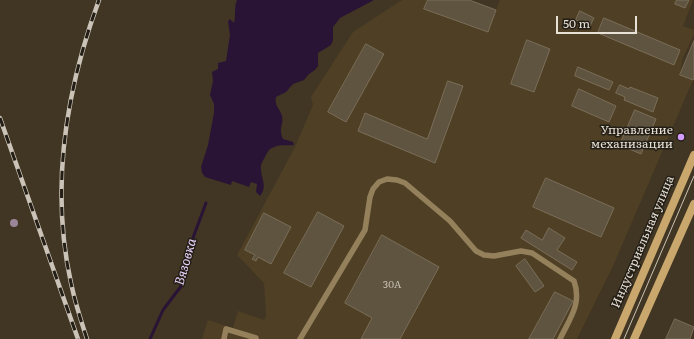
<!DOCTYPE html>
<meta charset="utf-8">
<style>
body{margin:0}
#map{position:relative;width:694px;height:339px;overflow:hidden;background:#413623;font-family:Literata,serif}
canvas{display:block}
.scale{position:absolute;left:556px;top:16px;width:81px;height:18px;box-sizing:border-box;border:2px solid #e8e1d6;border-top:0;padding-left:5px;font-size:12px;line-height:14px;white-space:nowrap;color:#e8e1d6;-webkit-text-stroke:3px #231e16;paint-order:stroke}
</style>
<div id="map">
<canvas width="694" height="339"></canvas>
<div class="scale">50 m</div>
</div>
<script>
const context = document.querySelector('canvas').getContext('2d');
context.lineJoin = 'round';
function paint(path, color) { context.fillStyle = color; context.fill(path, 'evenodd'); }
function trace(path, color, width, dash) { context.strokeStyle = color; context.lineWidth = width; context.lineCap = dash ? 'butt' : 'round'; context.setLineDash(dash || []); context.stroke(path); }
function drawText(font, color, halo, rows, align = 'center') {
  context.font = font + ' Literata,serif'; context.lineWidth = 3; context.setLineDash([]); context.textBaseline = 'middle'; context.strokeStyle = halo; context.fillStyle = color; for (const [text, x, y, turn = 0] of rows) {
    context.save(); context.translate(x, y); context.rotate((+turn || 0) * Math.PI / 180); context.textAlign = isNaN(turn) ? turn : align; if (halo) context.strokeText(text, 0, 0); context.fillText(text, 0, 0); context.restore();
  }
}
const built = new Path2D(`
 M402,0H469L496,10L500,0H693L683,26L694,30V34L682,60L680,75L693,80L613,266L577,339H202L208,320L233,328L238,311L264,320L266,315L264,283L237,255L295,147L313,105L311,97L353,32Z`);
const water = new Path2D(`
 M237,0H374L340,18L333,27V40L331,45L318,53V66L315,70L309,74L304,80L293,84L286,92L276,97C274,105 280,109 282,116C284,125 278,127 283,139L293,142L294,145C287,146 279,144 272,148C269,149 268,152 266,155C264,160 260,163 261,169C261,179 268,186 260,196L256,192L257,184L251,182L249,187L232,181L231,185L205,177L202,173L201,167L208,145L214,113V104L210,95L213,81L212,72L218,69V63L226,61L230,35L228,21L230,19L234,23C236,15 234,6 237,0Z`);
const stream = new Path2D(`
 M150,339L163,310L182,285L190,246L206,203`);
const building = new Path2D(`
 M428,0H469L496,10L488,32L424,9Z
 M677,0H689L685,8L675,4Z
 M580,11L594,18L590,26L576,20Z
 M604,18L680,50L674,65L598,33Z
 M527,40L550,49L534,92L511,84Z
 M694,41V77L693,80L680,75Z
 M366,44L384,54L346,122L328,112Z
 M578,67L613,82L609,90L575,76Z
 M448,81L463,86L435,163L358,131L365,113L427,139Z
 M620,85L629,89L630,87L658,98L653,112L624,100L625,97L616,93Z
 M579,89L616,106L609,122L572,106Z
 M635,110L656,119L641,154L620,145Z
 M546,178L614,208L601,237L533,207Z
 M318,212L344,226L311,287L284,273Z
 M264,213L291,227L271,264L258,257L256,261L252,259L255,255L245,250Z
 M549,228L565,238L557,250L577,262L572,270L521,238L526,230L542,240Z
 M382,235L439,267L400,339H361L372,318L345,303Z
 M525,259L544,286L535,292L516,266Z
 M555,292L573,301L553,339H529Z
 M675,319L694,327L690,339H666Z`);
const lane = new Path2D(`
 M224,339L226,329L256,338
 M300,339L365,230L370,197L373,189L379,182L387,179L397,180L405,183L450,221L476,251L484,255L494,256L521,251L532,253L574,281C582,304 570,318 560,339`);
const secondary = new Path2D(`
 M615,339L694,155
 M634,339L694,204`);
const tram = new Path2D(`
 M624,339L694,176`);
const rail = new Path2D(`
 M0,118L78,339
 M87,339C81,321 75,302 71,283C50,188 66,90 99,0`);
const trees = [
 [14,223]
];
const markers = [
 [681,137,4,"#d49cfb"]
];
const numberNames = [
 ["30А",392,285]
];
const poiNames = [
 ["Управление",673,130],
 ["механизации",673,144]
];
const streetNames = [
 ["Индустриальная улица",643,242,-67]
];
const waterNames = [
 ["Вязовка",186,262,-74]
];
paint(built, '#4e3f25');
paint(water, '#291436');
trace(stream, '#291436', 3);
paint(building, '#5f5440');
trace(building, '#7a6e59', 1);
trace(lane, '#95805c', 5.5);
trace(secondary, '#c9a76d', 8);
trace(tram, '#cbc3b7', 1);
trace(rail, '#cbc3b7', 4.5);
trace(rail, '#231e16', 3, [9]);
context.fillStyle = '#9b8599';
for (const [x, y] of trees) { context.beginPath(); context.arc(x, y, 4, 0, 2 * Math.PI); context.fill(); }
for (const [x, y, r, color] of markers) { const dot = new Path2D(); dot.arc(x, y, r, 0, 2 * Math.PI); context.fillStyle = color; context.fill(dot); trace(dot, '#231e16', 1.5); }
drawText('10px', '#c6beb0', null, numberNames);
drawText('12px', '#e8e1d6', '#231e16', poiNames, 'right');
drawText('12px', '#e8e1d6', '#231e16', streetNames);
drawText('italic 13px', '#ead3fb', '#231e16', waterNames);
</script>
